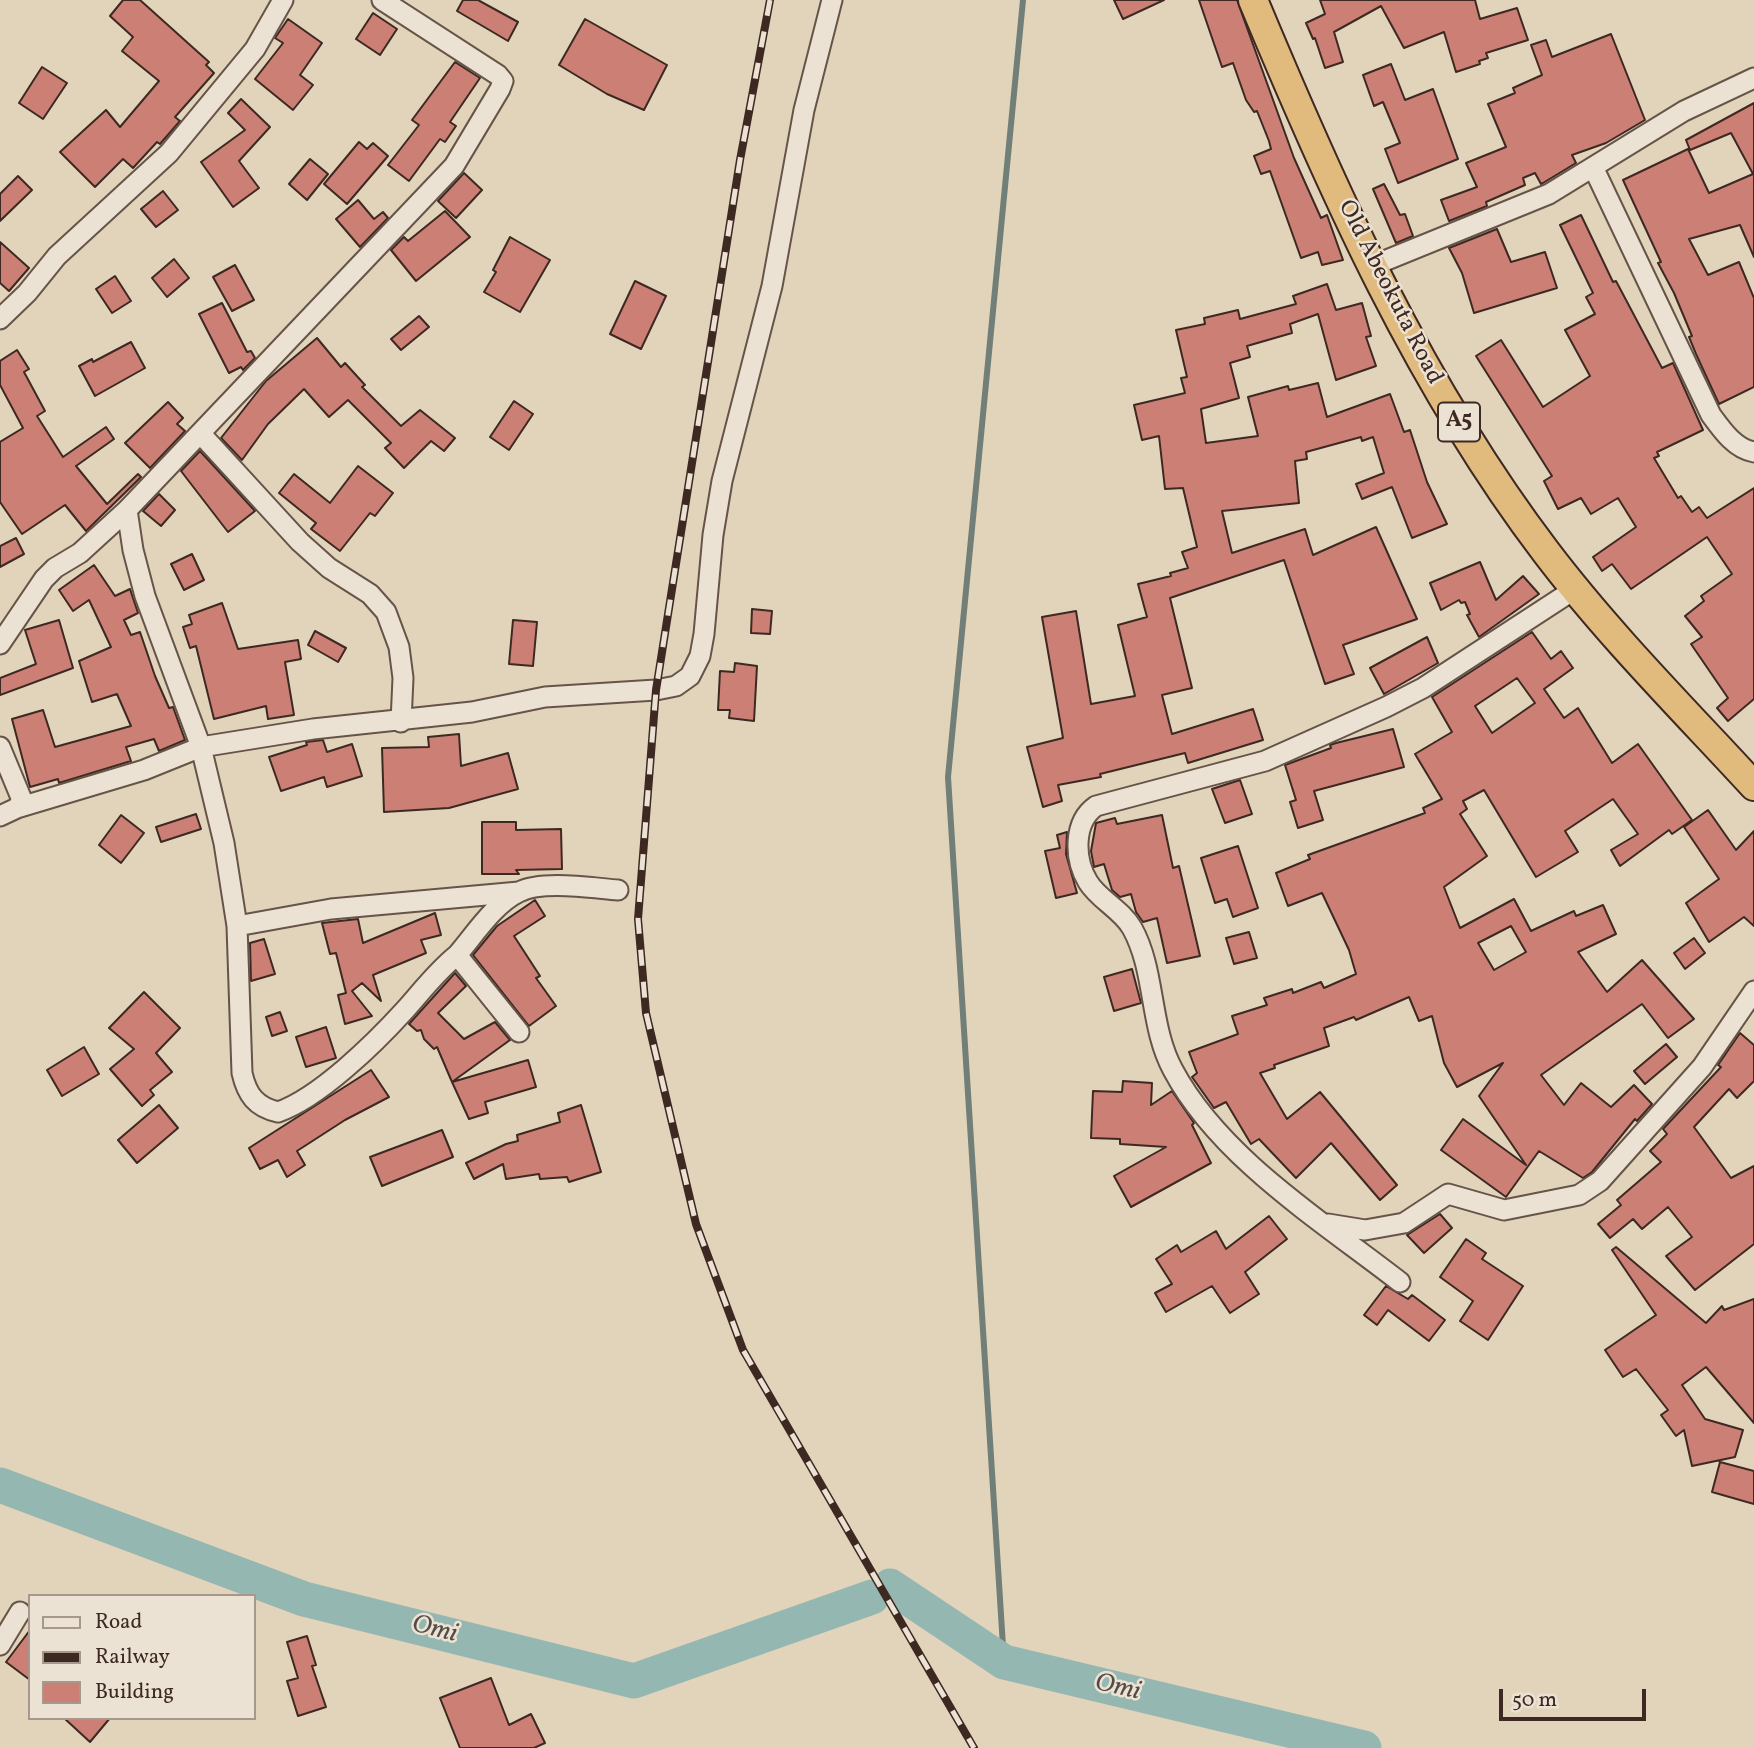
<!DOCTYPE html>
<style>
body{margin:0}
#map{position:relative;width:1754px;height:1748px;overflow:hidden;background:#e2d3bb;font-family:Vollkorn,serif}
canvas{display:block}
.legend{position:absolute;left:28px;top:1594px;width:228px;height:126px;box-sizing:border-box;background:#ece2d3;border:2px solid #a6988c;margin:0;padding:9px 12px;list-style:none;font-size:21px;color:#3d2922}
.legend li{display:flex;align-items:center;gap:14px;height:35px}
.legend b{width:35px;border:2px solid #a6988c}
.scale{position:absolute;left:1499px;top:1689px;width:147px;height:32px;box-sizing:border-box;border:4px solid #3d2922;border-top:0;padding-left:9px;font-size:21px;line-height:24px;white-space:nowrap;color:#3d2922;-webkit-text-stroke:5px #ece2d3;paint-order:stroke}
</style>
<div id="map">
<canvas width="1754" height="1748"></canvas>
<ul class="legend">
<li><b style="height:9px;background:#ece2d3"></b>Road</li>
<li><b style="height:9px;background:#3d2922"></b>Railway</li>
<li><b style="height:19px;background:#cb7f75"></b>Building</li>
</ul>
<div class="scale">50 m</div>
</div>
<script>
const context = document.querySelector('canvas').getContext('2d');
context.lineJoin = 'round';
function trace(path, color, width, dash) { context.strokeStyle = color; context.lineWidth = width; context.lineCap = dash ? 'butt' : 'round'; context.setLineDash(dash || []); context.stroke(path); }
function paint(path, color) { context.fillStyle = color; context.fill(path, 'evenodd'); }
function drawText(font, color, halo, rows, align = 'center') {
  context.font = font + ' Vollkorn,serif'; context.lineWidth = 5; context.setLineDash([]); context.textBaseline = 'middle'; context.strokeStyle = halo; context.fillStyle = color; for (const [text, x, y, turn = 0] of rows) {
    context.save(); context.translate(x, y); context.rotate((+turn || 0) * Math.PI / 180); context.textAlign = isNaN(turn) ? turn : align; if (halo) context.strokeText(text, 0, 0); context.fillText(text, 0, 0); context.restore();
  }
}
const stream = new Path2D(`
 M1004,1662L948,777L1023,0`);
const river = new Path2D(`
 M0,1485L304,1599L634,1681L872,1597
 M890,1586L1004,1662L1364,1748`);
const building = new Path2D(`
 M123,0H140L209,62L206,65L214,73L175,117L180,121L160,144L157,142L133,168L123,159L95,187L60,152L106,110L120,127L159,81L122,51L133,37L110,16Z
 M463,0H478L518,22L508,41L457,11Z
 M1114,0H1164L1123,19Z
 M1199,0H1237L1294,158L1321,218L1327,215L1343,260L1322,265L1318,252L1301,258L1270,171L1261,174L1254,156L1271,149L1269,141L1257,111L1254,112L1246,100L1233,63L1222,67Z
 M1320,0H1475L1480,19L1517,8L1528,40L1486,53L1488,58L1479,61L1480,64L1456,72L1444,32L1404,48L1381,6L1334,32L1343,62L1325,68L1315,38L1313,39L1306,23L1325,14Z
 M373,13L397,29L380,55L356,39Z
 M288,19L322,43L300,75L313,85L293,110L255,79L283,43L275,38Z
 M585,19L667,65L644,110L607,94L559,65Z
 M1611,34L1645,120L1606,143L1572,155L1576,163L1543,183L1541,184L1535,173L1523,178L1525,185L1486,202L1487,206L1449,221L1441,200L1477,187L1466,163L1506,147L1488,104L1515,93L1513,88L1542,75L1531,45L1546,40L1552,57Z
 M455,62L480,78L450,122L456,126L445,142L440,139L409,181L388,165L419,125L412,120Z
 M1391,64L1405,100L1433,89L1458,159L1398,183L1385,149L1400,143L1383,102L1374,106L1363,75Z
 M42,67L67,83L43,119L19,103Z
 M241,99L270,127L239,161L259,188L233,207L201,162L245,130L228,113Z
 M1754,103V257L1740,225L1689,239L1708,275L1739,262L1754,298V387L1719,404L1696,354L1689,337L1692,336L1674,293L1658,263L1661,262L1623,180L1688,149L1709,193L1753,174L1731,133L1690,150L1686,140Z
 M359,142L367,149L373,143L388,156L347,204L324,184Z
 M310,159L328,174L307,200L289,184Z
 M464,173L482,190L456,218L438,201Z
 M18,176L32,190L0,221V194Z
 M1384,184L1400,215L1405,214L1413,236L1396,243L1373,189Z
 M163,191L178,210L156,227L141,209Z
 M358,200L374,219L383,212L388,218L360,247L336,219Z
 M445,211L470,237L416,281L391,250L404,237L408,241Z
 M1581,215L1613,282L1616,281L1662,368L1673,363L1703,430L1657,452L1659,456L1654,458L1678,498L1681,496L1692,512L1699,507L1707,518L1754,488V699L1728,721L1717,708L1728,698L1691,644L1702,637L1685,616L1704,601L1701,596L1732,574L1707,537L1631,589L1612,564L1602,571L1593,557L1636,527L1618,498L1591,514L1581,498L1558,509L1544,481L1552,476L1476,356L1501,340L1543,407L1590,376L1565,330L1595,314L1586,297L1593,293L1560,225Z
 M1497,229L1511,262L1545,252L1557,288L1474,313L1462,273L1449,248Z
 M510,237L550,260L520,312L484,292L496,272L493,270Z
 M0,242L29,268L9,291L0,283Z
 M174,259L189,278L167,297L152,278Z
 M235,265L254,300L232,311L213,277Z
 M115,276L131,301L112,313L96,289Z
 M635,281L666,296L641,349L610,334Z
 M1327,284L1336,310L1362,303L1371,336L1366,337L1376,366L1336,380L1318,314L1290,324L1292,333L1247,346L1250,357L1230,363L1239,398L1201,409L1206,443L1258,436L1248,397L1288,386L1289,390L1318,383L1327,417L1390,394L1404,432L1410,430L1427,482L1447,524L1412,538L1392,487L1362,499L1356,484L1384,473L1373,437L1362,441L1361,437L1306,452L1307,459L1295,461L1299,503L1222,511L1232,553L1305,529L1313,555L1376,527L1417,619L1343,645L1354,674L1325,684L1284,560L1170,598L1192,688L1162,695L1172,734L1253,709L1263,740L1188,763L1185,753L1100,774L1101,777L1058,785L1062,801L1043,807L1027,747L1063,738L1042,617L1076,611L1091,704L1135,696L1118,625L1147,617L1138,584L1171,576L1170,573L1188,568L1182,552L1197,547L1183,488L1165,489L1159,436L1142,440L1134,405L1185,393L1181,378L1187,377L1176,330L1205,324L1204,318L1238,310L1240,319L1296,304L1293,296Z
 M222,303L247,352L251,351L255,358L243,370L241,367L229,373L199,314Z
 M419,316L429,327L401,350L391,339Z
 M317,338L341,367L345,363L365,385L362,387L401,426L420,410L455,438L444,451L431,441L404,468L385,448L391,443L348,400L329,417L304,389L268,424L242,460L221,438L266,381Z
 M131,342L145,368L95,396L79,366L92,359L93,362Z
 M17,350L29,369L24,372L45,411L37,416L63,457L106,427L114,439L76,466L107,504L138,474L141,477L86,531L65,505L22,534L0,502V442L23,428L0,385V361Z
 M514,401L533,414L509,450L490,437Z
 M168,402L183,418L177,424L185,431L150,468L125,443Z
 M200,451L255,511L228,532L181,471Z
 M358,466L393,493L375,516L370,513L340,551L311,529L316,523L279,493L294,474L330,503Z
 M159,494L175,510L161,526L143,511Z
 M16,538L24,554L0,567V546Z
 M192,554L204,580L184,590L171,564Z
 M1480,562L1496,600L1523,576L1539,594L1479,637L1467,615L1470,614L1465,602L1461,603L1459,600L1441,610L1430,583Z
 M94,565L115,596L130,589L138,613L124,620L131,635L140,632L155,676L169,708L173,707L185,740L159,751L154,739L126,747L131,761L59,783L58,779L30,787L12,719L43,710L55,747L131,726L117,694L92,702L79,661L111,647L89,600L73,611L59,590Z
 M222,603L238,649L298,640L301,659L285,662L294,715L268,719L266,706L214,719L196,646L190,648L183,627L192,624L189,615Z
 M752,609L772,611L770,634L751,633Z
 M59,620L73,668L0,695V678L36,664L25,630Z
 M513,620L537,622L533,666L509,664Z
 M315,631L346,648L338,662L308,645Z
 M1532,632L1551,659L1561,651L1573,668L1544,689L1564,718L1578,708L1612,763L1638,744L1692,820L1672,834L1669,830L1620,866L1611,850L1638,834L1613,799L1565,831L1578,852L1536,877L1484,790L1463,801L1467,809L1460,814L1487,856L1444,887L1460,928L1514,899L1531,931L1574,911L1576,916L1603,905L1616,934L1578,952L1607,992L1642,960L1694,1019L1668,1038L1642,1004L1541,1075L1564,1105L1581,1083L1611,1107L1634,1085L1652,1104L1637,1121L1635,1119L1592,1172L1583,1178L1539,1151L1506,1197L1441,1150L1463,1119L1526,1165L1479,1096L1503,1063L1457,1087L1444,1063L1432,1016L1419,1021L1409,997L1356,1020L1354,1017L1324,1028L1329,1046L1274,1065L1275,1068L1260,1073L1287,1119L1320,1092L1397,1185L1380,1200L1331,1143L1296,1178L1259,1139L1251,1144L1226,1102L1214,1108L1192,1077L1197,1073L1189,1052L1238,1034L1232,1016L1267,1005L1264,998L1292,989L1293,993L1321,982L1324,988L1356,974L1349,950L1322,893L1288,906L1276,873L1310,859L1308,855L1425,813L1423,808L1442,799L1415,754L1452,732L1432,697ZM1517,678L1535,703L1492,733L1475,706ZM1511,926L1526,952L1494,970L1478,943Z
 M1427,637L1438,663L1384,694L1370,668Z
 M735,663L757,666L754,721L729,718L730,710H718L720,671L734,672Z
 M1393,729L1404,767L1314,791L1323,820L1298,828L1290,802L1296,800L1285,765L1331,748L1330,745L1336,743Z
 M459,734L461,766L508,753L518,789L449,808L384,812L382,748L429,747L428,737Z
 M323,740L327,752L352,744L362,776L327,787L324,777L281,791L269,757L307,745L306,742Z
 M1240,780L1252,814L1225,823L1212,789Z
 M1708,810L1736,850L1754,831V926L1744,917L1709,942L1686,903L1719,879L1684,827Z
 M196,814L201,829L161,842L156,827Z
 M121,815L144,833L121,863L99,845Z
 M1162,815L1173,868L1179,866L1200,956L1167,963L1157,918L1143,922L1136,912L1131,894L1120,897L1112,890L1104,864L1094,867L1091,851L1096,823L1115,818L1117,824Z
 M482,822H516V830L561,829L562,869L516,870L519,874H482Z
 M1067,832L1066,854L1077,893L1056,898L1045,851L1060,848L1057,835Z
 M1238,846L1258,908L1233,917L1227,899L1215,903L1201,858Z
 M535,900L545,916L514,936L540,976L536,978L556,1006L529,1026L473,955L497,926Z
 M435,913L441,935L421,940L426,953L373,975L381,1001L362,983L352,991L372,1016L345,1024L338,995L346,993L336,953L330,954L322,923L358,919L363,943Z
 M1249,932L1257,958L1234,964L1226,938Z
 M1694,938L1705,953L1685,969L1674,953Z
 M264,939L275,974L251,981L250,943Z
 M1132,969L1141,1003L1114,1011L1104,977Z
 M455,973L466,986L438,1013L464,1039L495,1022L510,1040L452,1082L437,1047L434,1049L424,1039L421,1030L417,1031L409,1024Z
 M144,992L180,1028L156,1053L172,1072L150,1090L154,1095L142,1106L110,1069L134,1049L109,1028Z
 M280,1012L287,1031L272,1036L266,1017Z
 M326,1027L336,1058L306,1067L296,1037Z
 M1740,1033L1754,1045V1081L1737,1098L1729,1089L1694,1127L1731,1178L1754,1166V1244L1695,1290L1666,1256L1692,1237L1668,1207L1642,1229L1633,1219L1610,1238L1598,1224L1621,1205L1617,1200L1661,1162L1650,1151L1667,1134L1663,1129L1721,1067L1718,1065Z
 M1666,1044L1677,1057L1645,1084L1634,1071Z
 M84,1047L99,1074L62,1096L47,1070Z
 M528,1060L536,1087L485,1102L488,1113L469,1119L452,1082Z
 M371,1070L389,1097L345,1120L297,1151L305,1165L287,1177L278,1160L260,1169L249,1148Z
 M1123,1081L1152,1083L1151,1105L1172,1091L1194,1123L1192,1125L1211,1163L1131,1207L1114,1176L1166,1147L1120,1144V1139L1091,1138L1093,1091L1122,1092Z
 M159,1105L178,1128L137,1163L118,1140Z
 M581,1105L601,1172L569,1182L567,1177L540,1179L539,1174L506,1179L503,1164L474,1179L466,1163L506,1144L518,1141L517,1135L560,1122L558,1113Z
 M442,1130L453,1157L382,1186L370,1157Z
 M1440,1214L1452,1228L1424,1253L1407,1235Z
 M1269,1216L1287,1239L1245,1272L1259,1294L1230,1313L1212,1286L1166,1312L1155,1293L1172,1284L1156,1259L1177,1245L1181,1252L1216,1231L1226,1249Z
 M1466,1239L1486,1253L1482,1259L1523,1286L1488,1340L1460,1321L1473,1301L1440,1277Z
 M1616,1247L1706,1323L1722,1306L1724,1310L1754,1299V1423L1706,1367L1682,1385L1705,1419L1743,1430L1735,1457L1692,1466L1684,1430L1676,1436L1661,1415L1668,1410L1636,1369L1623,1377L1605,1350L1656,1315L1612,1250Z
 M1386,1286L1408,1299L1412,1295L1445,1320L1429,1341L1388,1310L1377,1325L1364,1315Z
 M1720,1462L1754,1471V1504L1712,1492Z
 M30,1630V1680L6,1662Z
 M307,1636L316,1665L312,1666L326,1707L298,1716L287,1681L298,1678L287,1642Z
 M491,1678L509,1725L531,1714L545,1743L534,1748H460L440,1698Z
 M64,1718H110L90,1742Z`);
const minor = new Path2D(`
 M1594,169L1711,415C1722,430 1735,449 1754,452
 M1372,266L1549,194L1684,111L1754,78
 M0,319L27,293L57,256L169,153L255,49L283,0
 M201,434L300,542L329,568L370,594L386,612L399,647L403,678L401,722
 M127,510L133,550L145,596L201,747L224,843L237,926L242,1073C247,1095 256,1107 278,1112C319,1098 375,1043 405,1010C422,991 437,971 457,955L519,1032
 M0,644L44,579L55,568L80,553L127,510L454,166L500,89L503,81L498,75L382,0
 M0,747L22,800L17,808L0,816
 M17,808L144,770L201,747L313,729L472,712L545,697L656,690L676,686L690,676L700,656L704,634L713,535L722,481L772,286L804,110L832,0
 M237,926L331,909L519,892
 M457,955C475,934 494,904 519,892C542,880 592,888 618,890
 M1328,1224L1365,1230L1404,1223L1448,1194L1504,1210L1579,1195L1600,1181L1702,1067L1754,991
 M1400,1282C1323,1222 1220,1158 1173,1070C1149,1026 1156,971 1132,928C1121,909 1099,900 1088,882C1074,859 1073,822 1096,806L1265,761L1386,707L1423,688L1575,589
 M0,1645L20,1612`);
const highway = new Path2D(`
 M1253,0C1333,192 1419,385 1546,552C1609,635 1683,709 1754,786`);
const rail = new Path2D(`
 M770,0L740,160L656,690L638,919L646,1013L696,1224L743,1350L974,1748`);
const shields = [
 [1459,422,42]
];
const shieldNames = [
 ["A5",1459,422]
];
const streetNames = [
 ["Old Abeokuta Road",1389,293,63]
];
const waterNames = [
 ["Omi",434,1631,14],
 ["Omi",1117,1689,13]
];
trace(stream, '#727e78', 6);
trace(river, '#95b7b2', 35);
paint(building, '#cb7f75');
trace(building, '#3d2922', 2);
trace(minor, '#665448', 23);
trace(highway, '#3d2922', 32);
trace(minor, '#ece2d3', 19);
trace(highway, '#e1ba7e', 28);
trace(rail, '#3d2922', 8);
trace(rail, '#ece2d3', 5, [16]);
for (const [x, y, w] of shields) { const box = new Path2D(); box.roundRect(x - w / 2, y - 19.5, w, 39, 5); context.fillStyle = '#ece2d3'; context.fill(box); trace(box, '#3d2922', 2); }
drawText('bold 23px', '#3d2922', null, shieldNames);
drawText('24px', '#3d2922', '#ece2d3', streetNames);
drawText('italic 26px', '#534c46', '#ece2d3', waterNames);
</script>
